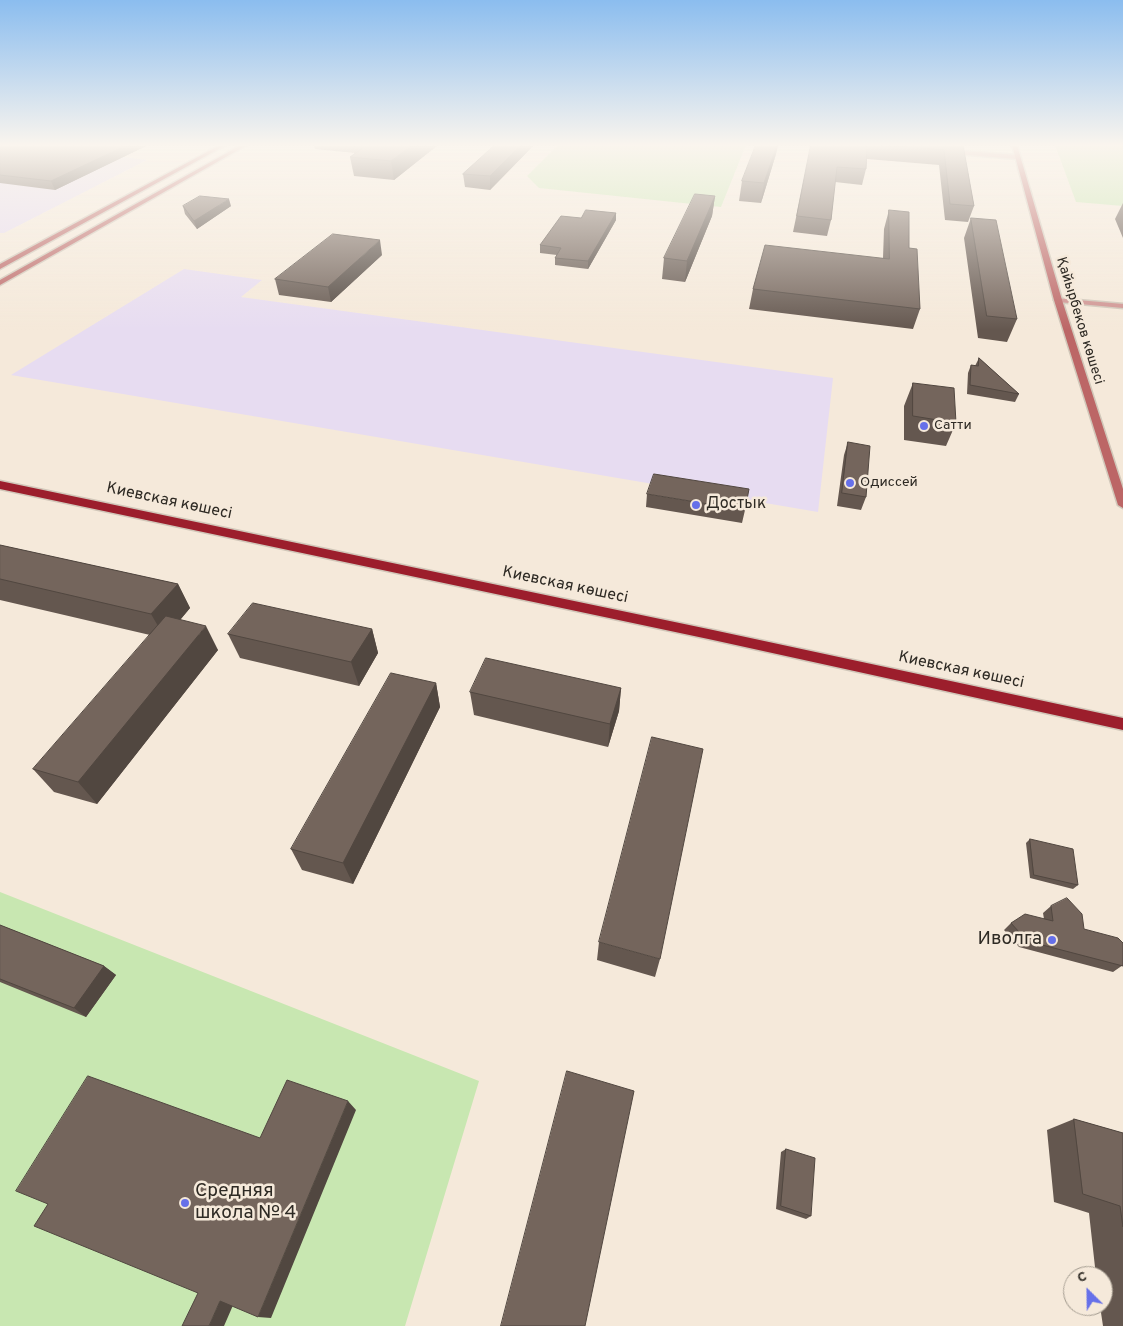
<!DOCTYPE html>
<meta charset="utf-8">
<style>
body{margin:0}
#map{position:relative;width:1123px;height:1326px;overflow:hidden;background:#f5e9da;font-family:Overpass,sans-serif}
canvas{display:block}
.north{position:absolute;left:1063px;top:1266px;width:50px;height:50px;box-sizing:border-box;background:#f5e9da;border:1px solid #a59d91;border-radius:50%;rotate:337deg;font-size:14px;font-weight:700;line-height:20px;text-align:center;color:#2e2a24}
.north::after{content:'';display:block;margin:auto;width:18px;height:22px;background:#6670e9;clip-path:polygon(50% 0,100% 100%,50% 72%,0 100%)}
</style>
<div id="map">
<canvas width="1123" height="1326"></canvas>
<div class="north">С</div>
</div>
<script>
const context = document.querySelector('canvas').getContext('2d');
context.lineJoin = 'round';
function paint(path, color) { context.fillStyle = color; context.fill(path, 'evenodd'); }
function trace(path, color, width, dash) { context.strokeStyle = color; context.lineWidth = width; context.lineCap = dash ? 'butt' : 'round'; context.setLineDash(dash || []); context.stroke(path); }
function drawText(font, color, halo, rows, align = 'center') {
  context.font = font + ' Overpass,sans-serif'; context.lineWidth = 5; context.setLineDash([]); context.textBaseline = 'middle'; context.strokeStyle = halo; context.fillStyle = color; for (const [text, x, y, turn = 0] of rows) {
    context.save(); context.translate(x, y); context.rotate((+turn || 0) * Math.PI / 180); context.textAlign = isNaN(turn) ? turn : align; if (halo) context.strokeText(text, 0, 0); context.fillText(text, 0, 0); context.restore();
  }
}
const industrial = new Path2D(`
 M0,145H28L147,160L4,233H0Z
 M184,269L262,280L241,297L833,378L818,512L11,375Z`);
const green = new Path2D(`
 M558,145H746L721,207L539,188L527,176Z
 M1055,145H1123V206L1076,202Z
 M0,892L479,1081L405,1326H0Z`);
const street = new Path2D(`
 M947,150L1017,155L1020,157L1017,159L945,153Z
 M1055,298L1123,304V308L1058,302L1054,300Z`);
const secondary = new Path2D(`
 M220,145H226L0,269V264Z
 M241,145H247L0,285V280Z
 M1012,145H1017L1062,300L1123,489V508L1118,505L1054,300Z`);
const highway = new Path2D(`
 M0,481L713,630L1123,718V730L713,640L0,489Z`);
const wall = new Path2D(`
 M0,145H148L55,190L0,183Z
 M314,145H438L394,180L354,176L350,157L355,153L315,149Z
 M495,145H534L490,190L465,187L463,174Z
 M756,145H778L776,154L761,203L739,201L742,181Z
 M811,145H963L974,206L968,222L945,220L939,165L867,159L866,169L862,185L835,182L831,220L827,236L793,232Z
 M715,196L712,216L685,282L662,279L664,258Z
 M1123,203V238L1115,219Z
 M183,206H231L197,229L185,214Z
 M889,210L909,248L920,309L913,329L749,309L753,289L883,258L884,229Z
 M616,213V220L588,269L555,265V258L557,255L540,253V245L581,218Z
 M971,218L1017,319L1007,342L978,338L964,238Z
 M382,255L331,302L279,295L275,279Z
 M979,358L1019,394L1015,402L967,394L968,373L971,365L975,366Z
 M913,383L956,423L946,446L904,440V406Z
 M848,442L866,497L861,510L837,506L844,455Z
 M647,494L745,510L742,523L646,507Z
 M0,545L178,584L190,608L180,620L218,650L97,804L54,792L33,769L150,635L0,600Z
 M372,629L378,653L359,686L240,658L228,634Z
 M436,683L440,707L353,884L302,870L291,849Z
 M621,688L619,711L608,747L474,715L470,692Z
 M1030,839L1078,885L1073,889L1030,878L1026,843Z
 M1051,906L1084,929L1123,965L1113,972L1019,947L1004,930L1011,923L1044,919L1043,913Z
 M0,925L104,966L116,975L86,1017L0,982Z
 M599,942L660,959L655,977L597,960Z
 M1074,1119L1123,1133V1326H1103L1100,1306H1103V1276H1096L1089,1213L1054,1202L1047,1130Z
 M786,1149L811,1216L806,1219L776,1209L781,1152Z`);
const shadedWall = new Path2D(`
 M127,145H148L55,190L51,181Z
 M413,145H438L394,180L391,161Z
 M521,145H534L490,190V176Z
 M777,145H778L776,154L761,203L764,183Z
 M715,196L712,216L685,282L687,261Z
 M229,199L231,206L197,229L194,221Z
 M616,213V220L588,269V261Z
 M380,240L382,255L331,302L328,287Z
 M178,584L190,608L165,638L151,614Z
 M206,626L218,650L97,804L78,782Z
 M372,629L378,653L359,686L351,662Z
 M436,683L440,707L353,884L343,863Z
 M621,688L619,711L608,747L610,724Z
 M104,966L116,975L86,1017L74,1008Z
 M348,1101L356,1110L271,1318L258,1317Z
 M220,1301L234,1303L224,1326H209Z`);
const building = new Path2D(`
 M0,145H127L51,181L0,175Z
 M358,145H413L391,161L350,157L363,148L354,147Z
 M495,145H521L490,176L463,174Z
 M756,145H777L764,183L742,181Z
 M811,145H867L866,169L837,167L831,220L797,216Z
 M877,145H963L974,206L950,204L944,150Z
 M695,194L715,196L687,261L664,258Z
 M200,196L229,199L194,221L183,206Z
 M586,210L616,213L588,261L555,258L561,248L540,245L561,216L581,218Z
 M889,210L909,212V248L917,249L920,309L753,289L765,245L889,259Z
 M971,218L996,220L1017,319L987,316Z
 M333,234L380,240L328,287L275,279Z
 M979,358L1019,394L970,385L971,365L978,366Z
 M913,383L954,388L956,423L913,416Z
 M848,442L870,446L866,497L842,493Z
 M654,474L749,489L745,510L647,494Z
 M0,545L178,584L151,614L0,579Z
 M253,603L372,629L351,662L228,634Z
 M166,616L206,626L78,782L33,769Z
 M486,658L621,688L610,724L470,692Z
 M391,673L436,683L343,863L291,849Z
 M652,737L703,749L660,959L599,942Z
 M1030,839L1073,849L1078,885L1034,875Z
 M1067,898L1082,914L1084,929L1118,938L1123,943V966L1027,941L1011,923L1025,914L1053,921L1051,906Z
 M0,925L104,966L74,1008L0,979Z
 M567,1071L634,1091L585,1326H501Z
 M88,1076L260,1138L287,1080L348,1101L258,1317L220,1301L209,1326H182L198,1293L34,1226L48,1204L16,1191Z
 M1074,1119L1123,1133V1227L1120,1206L1083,1194Z
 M786,1149L815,1158L811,1216L781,1206Z`);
const markers = [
 [924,426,5,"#6670e9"],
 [850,483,5,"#6670e9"],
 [696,505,5,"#6670e9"],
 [1052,940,5,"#6670e9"],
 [185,1203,5,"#6670e9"]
];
const farStreetnames = [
 ["Қайырбеков көшесі",1079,321,73]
];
const farPoinames = [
 ["Сатти",934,426],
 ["Одиссей",860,483]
];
const streetNames = [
 ["Киевская көшесі",169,502,12],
 ["Киевская көшесі",565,586,12],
 ["Киевская көшесі",961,671,12]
];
const poiNames = [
 ["Достык",706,505]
];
const nearPoinames = [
 ["Иволга",1042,940],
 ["Средняя",195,1192,"left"],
 ["школа № 4",195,1214,"left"]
];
paint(industrial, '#e7dcf1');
paint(green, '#c8e7b1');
trace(street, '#d1c7b9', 3);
trace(secondary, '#d1c7b9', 3);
trace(highway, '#d1c7b9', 3);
paint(street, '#cf9391');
paint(secondary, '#bc6666');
paint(highway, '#9c1e2c');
paint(wall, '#64574f');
paint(shadedWall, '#514740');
paint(building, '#74655c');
trace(building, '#514740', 1);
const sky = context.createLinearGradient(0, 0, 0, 330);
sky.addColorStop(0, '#8bbdef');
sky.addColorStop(0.44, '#faf5ee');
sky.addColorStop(1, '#faf5ee00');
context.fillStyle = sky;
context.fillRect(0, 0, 1123, 330);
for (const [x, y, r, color] of markers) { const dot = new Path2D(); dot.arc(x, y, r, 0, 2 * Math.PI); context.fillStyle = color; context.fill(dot); trace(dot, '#f5e9da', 2); }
drawText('14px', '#2e2a24', '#f5e9da', farStreetnames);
drawText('14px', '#2e2a24', '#f5e9da', farPoinames, 'left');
drawText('16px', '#2e2a24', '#f5e9da', streetNames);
drawText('16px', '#2e2a24', '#f5e9da', poiNames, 'left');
drawText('19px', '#2e2a24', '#f5e9da', nearPoinames, 'right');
</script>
